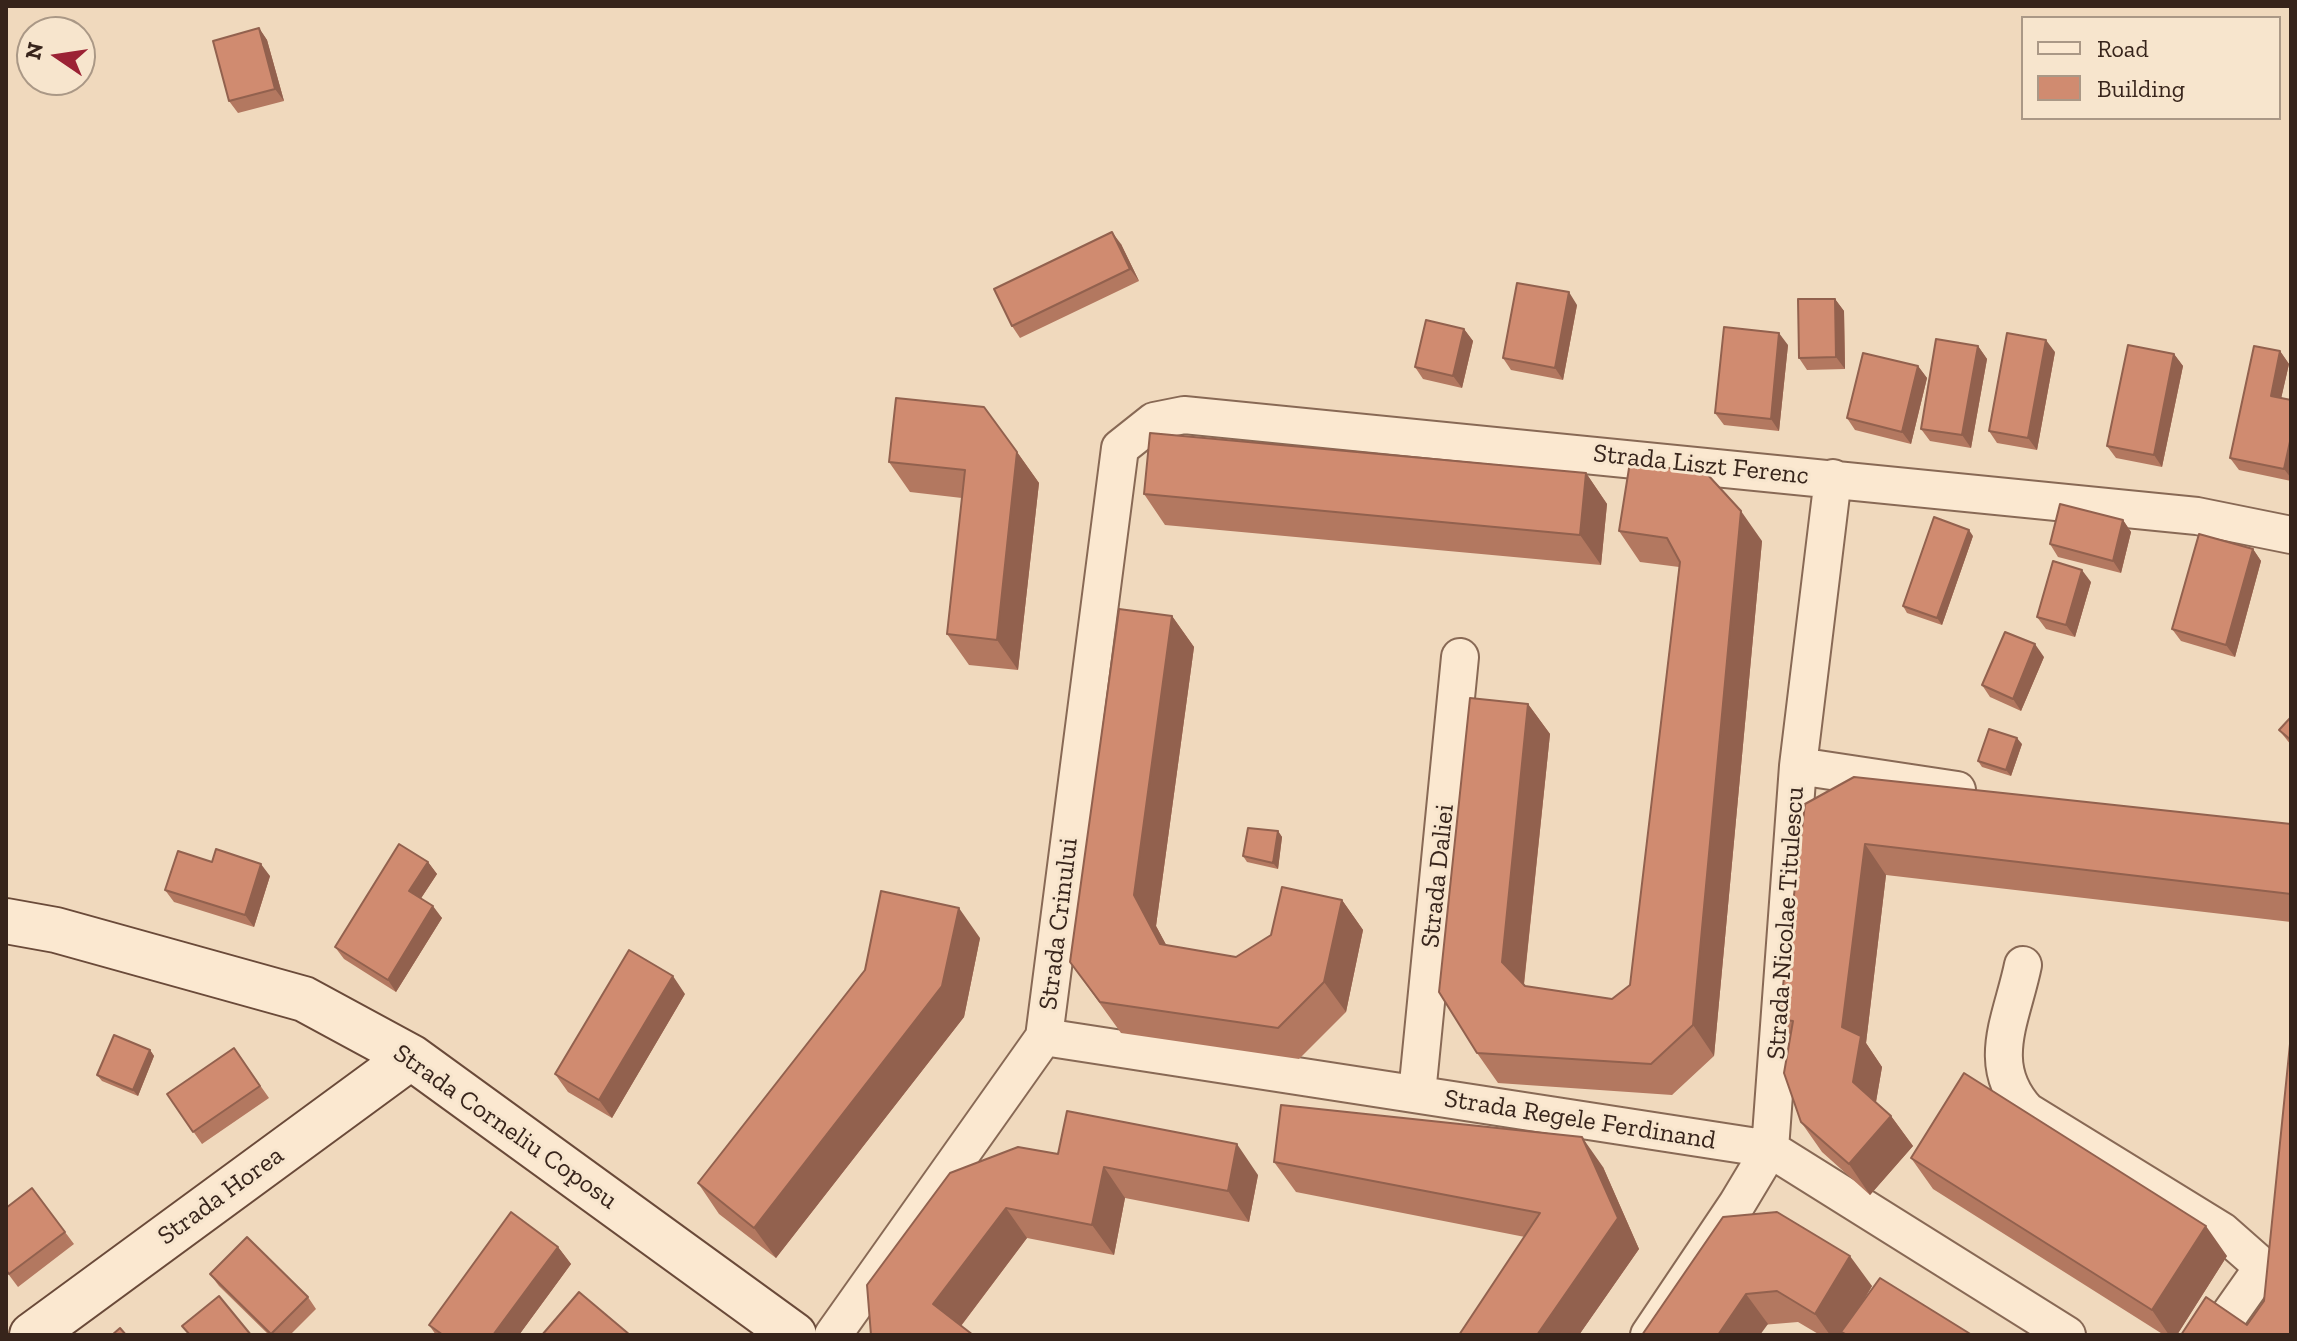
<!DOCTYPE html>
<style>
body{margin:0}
#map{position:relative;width:2297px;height:1341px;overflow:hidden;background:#f0d9bd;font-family:"Zilla Slab",serif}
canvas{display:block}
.frame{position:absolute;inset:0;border:8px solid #37241b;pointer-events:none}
.legend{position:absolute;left:2021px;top:16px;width:260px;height:104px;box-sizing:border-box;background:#f7e5cd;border:2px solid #aa9886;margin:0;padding:10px 14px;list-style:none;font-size:24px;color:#37241b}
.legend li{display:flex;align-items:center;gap:16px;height:40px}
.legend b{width:40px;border:2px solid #aa9886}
.north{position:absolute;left:16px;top:16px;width:80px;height:80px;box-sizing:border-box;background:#f7e5cd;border:2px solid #aa9886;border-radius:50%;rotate:283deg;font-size:22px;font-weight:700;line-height:32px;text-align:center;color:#37241b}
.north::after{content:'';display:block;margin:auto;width:28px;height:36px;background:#9b2234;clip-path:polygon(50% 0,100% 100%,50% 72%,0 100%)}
</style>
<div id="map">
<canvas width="2297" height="1341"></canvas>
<div class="frame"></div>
<ul class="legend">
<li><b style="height:10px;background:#fbe8d0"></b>Road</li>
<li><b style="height:22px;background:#d08b70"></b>Building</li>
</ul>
<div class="north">N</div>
</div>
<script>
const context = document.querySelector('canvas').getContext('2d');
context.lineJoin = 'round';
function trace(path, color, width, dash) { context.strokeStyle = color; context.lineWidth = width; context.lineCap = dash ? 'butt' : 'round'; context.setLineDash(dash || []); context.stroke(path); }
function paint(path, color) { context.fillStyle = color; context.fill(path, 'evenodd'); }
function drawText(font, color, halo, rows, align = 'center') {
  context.font = font + ' "Zilla Slab",serif'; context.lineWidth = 6; context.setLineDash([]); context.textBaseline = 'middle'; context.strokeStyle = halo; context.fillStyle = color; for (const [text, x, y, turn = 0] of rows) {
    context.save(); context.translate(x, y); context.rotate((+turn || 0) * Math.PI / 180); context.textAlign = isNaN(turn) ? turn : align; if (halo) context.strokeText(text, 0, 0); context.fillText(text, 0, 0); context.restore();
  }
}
const street = new Path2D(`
 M1798,766L1957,790
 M2023,965C2012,1019 1984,1065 2027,1111L2222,1231L2256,1261L2258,1274L2215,1335
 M1044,1037L1770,1149L2067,1335
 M1417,1094L1460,657
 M833,1335L1044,1037L1120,448L1154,421L1184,415L2197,516L2291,535
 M1649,1335L1737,1204L1770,1149L1798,766L1833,478`);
const secondary = new Path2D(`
 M6,921L56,930L304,999L411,1057L794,1335
 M32,1335L411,1057`);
const wall = new Path2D(`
 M259,28L267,40L284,101L238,113L229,101Z
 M1121,244L1139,281L1020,338L1012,326Z
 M1835,299L1844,311L1845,369L1807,370L1799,358Z
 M1577,305L1563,380L1511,370L1503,358Z
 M1464,329L1473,341L1462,388L1423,379L1415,367Z
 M1788,345L1779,431L1724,425L1715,413Z
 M1978,346L1987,359L1971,448L1930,441L1921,429Z
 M2280,351L2289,364L2281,398L2291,400V481L2239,470L2230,458Z
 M2055,352L2037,450L1997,443L1989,431Z
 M2174,354L2183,366L2162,467L2116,458L2107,446Z
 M1918,366L1927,378L1911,444L1855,430L1847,418Z
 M1017,452L1039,483L1018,670L969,665L947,634L962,498L910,492L889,462Z
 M1586,473L1607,504L1601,565L1165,525L1144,494Z
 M2123,520L2131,532L2121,573L2058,557L2050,544Z
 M1619,531L1762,541L1714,1056L1672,1095L1498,1083L1477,1053L1528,704L1550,734L1524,985L1525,986L1612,999L1630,985L1679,567L1640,562Z
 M1973,536L1942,625L1907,613L1903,606Z
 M2253,549L2261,561L2235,657L2181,641L2172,629Z
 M2091,582L2075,637L2046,629L2037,617Z
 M1172,616L1194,647L1156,926L1166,945L1236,957L1342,900L1363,930L1346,1012L1299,1059L1121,1033L1070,962Z
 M2044,657L2021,711L1990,697L1982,685Z
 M2291,717V745L2279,730Z
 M2022,744L2011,776L1982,767L1978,761Z
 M1805,804L2291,824V922L1886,875L1866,1043L1882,1067L1876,1102L1891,1116L1913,1146L1870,1195L1822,1152L1801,1122L1791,1036L1779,1019Z
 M1278,831L1282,837L1278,869L1247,862L1243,856Z
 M212,862L270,876L254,927L174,902L165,890Z
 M428,862L437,874L421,898L442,918L396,992L344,959L335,947Z
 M980,938L964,1017L776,1258L719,1214L698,1183Z
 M685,994L612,1118L568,1092L555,1074Z
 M234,1048L269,1098L202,1144L167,1094Z
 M150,1050L154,1056L138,1096L102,1081L97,1075Z
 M1058,1154L1258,1175L1249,1222L1125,1198L1114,1255L1027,1238L961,1326L867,1285Z
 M1911,1158L2227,1256L2177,1335H2164L1933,1189Z
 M1274,1162L1603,1167L1639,1249L1579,1335H1459L1525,1237L1296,1192Z
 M6,1208L65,1232L74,1244L18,1287L6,1271Z
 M1723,1217L1872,1286L1859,1308L1972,1335H1820L1798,1322L1642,1335Z
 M558,1247L571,1264L519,1335H436L429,1325Z
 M210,1274L308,1297L316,1309L290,1335H269L219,1286Z`);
const shadedWall = new Path2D(`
 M259,28L267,40L284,101L275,89Z
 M1112,232L1121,244L1139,281L1130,269Z
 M1569,292L1577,305L1563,380L1555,368Z
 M1835,299L1844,311L1845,369L1836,357Z
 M1464,329L1473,341L1462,388L1453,376Z
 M1779,333L1788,345L1779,431L1771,419Z
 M2046,340L2055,352L2037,450L2028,438Z
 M1978,346L1987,359L1971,448L1962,435Z
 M2280,351L2289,364L2279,408L2271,396Z
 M2174,354L2183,366L2162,467L2154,455Z
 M1918,366L1927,378L1911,444L1902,432Z
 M2291,437V478L2284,469Z
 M1017,452L1039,483L1018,670L997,640Z
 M1586,473L1607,504L1601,565L1580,535Z
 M1741,511L1762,541L1714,1056L1693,1025Z
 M2123,520L2131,532L2121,573L2113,561Z
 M1969,530L1973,536L1942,625L1937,618Z
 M2253,549L2261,561L2235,657L2226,645Z
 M2082,570L2091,582L2075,637L2066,625Z
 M1172,616L1194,647L1156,926L1182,974L1160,944L1134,895Z
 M2035,644L2044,657L2021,711L2013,699Z
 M1528,704L1550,734L1523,992L1502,962Z
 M2017,738L2022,744L2011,776L2006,770Z
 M1278,831L1282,837L1278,869L1273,863Z
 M1865,844L1886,875L1866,1043L1882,1067L1874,1113L1853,1082L1842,1027Z
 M428,862L437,874L418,903L409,891Z
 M261,864L270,876L254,927L245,915Z
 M1342,900L1363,930L1346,1012L1324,982Z
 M433,906L442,918L396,992L388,980Z
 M959,908L980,938L964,1017L776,1258L754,1228Z
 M673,976L685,994L612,1118L599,1100Z
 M150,1050L154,1056L138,1096L133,1090Z
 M1891,1116L1913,1146L1870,1195L1849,1164Z
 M1582,1137L1603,1167L1639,1249L1579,1335H1537Z
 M1237,1144L1258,1175L1249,1222L1228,1191Z
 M1104,1167L1125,1198L1114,1255L1092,1225Z
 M1006,1208L1027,1238L954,1335L933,1304Z
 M2206,1226L2227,1256L2177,1335H2169L2152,1310Z
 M558,1247L571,1264L519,1335H493Z
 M1850,1256L1872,1286L1844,1333L1841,1332L1843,1335H1830L1815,1314Z
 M1746,1294L1768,1324L1760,1335H1718Z`);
const building = new Path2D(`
 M259,28L275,89L229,101L213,41Z
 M1112,232L1130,269L1012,326L994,289Z
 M1517,283L1569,292L1555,368L1503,358Z
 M1798,299H1835L1836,357L1799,358Z
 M1426,320L1464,329L1453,376L1415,367Z
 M1724,327L1779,333L1771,419L1715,413Z
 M2007,333L2046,340L2028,438L1989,431Z
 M1936,339L1978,346L1962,435L1921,429Z
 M2128,345L2174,354L2154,455L2107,446Z
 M2254,346L2280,351L2271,396L2291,400V437L2284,469L2230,458Z
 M1863,353L1918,366L1902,432L1847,418Z
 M896,398L984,407L1017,452L997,640L947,634L965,470L889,462Z
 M1150,433L1586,473L1580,535L1144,494Z
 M1630,462L1707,474L1741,511L1693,1025L1651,1064L1477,1053L1439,992L1470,698L1528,704L1502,962L1525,986L1612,999L1630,985L1680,562L1667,538L1619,531Z
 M2060,504L2123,520L2113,561L2050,544Z
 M1934,517L1969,530L1937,618L1903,606Z
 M2199,534L2253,549L2226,645L2172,629Z
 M2053,561L2082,570L2066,625L2037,617Z
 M1119,609L1172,616L1134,895L1160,944L1236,957L1271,935L1282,887L1342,900L1324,982L1278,1028L1100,1002L1070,962Z
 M2005,632L2035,644L2013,699L1982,685Z
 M2291,717V740L2279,730Z
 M1989,729L2017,738L2006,770L1978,761Z
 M1854,777L2291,824V894L1865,844L1842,1027L1861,1036L1853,1082L1891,1116L1849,1164L1801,1122L1784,1073L1793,1021L1779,1019L1805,804Z
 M1248,828L1278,831L1273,863L1243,856Z
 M399,844L428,862L409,891L433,906L388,980L335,947Z
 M216,849L261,864L245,915L165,890L178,851L212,862Z
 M881,891L959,908L942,986L754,1228L698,1183L865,970Z
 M629,950L673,976L599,1100L555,1074Z
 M2291,1034V1335H2181L2206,1297L2247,1325L2264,1301Z
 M114,1035L150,1050L133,1090L97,1075Z
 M234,1048L260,1086L193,1132L167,1094Z
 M1964,1073L2206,1226L2152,1310L1911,1158Z
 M1281,1105L1582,1137L1618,1218L1537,1335H1459L1540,1213L1274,1162Z
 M1067,1111L1237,1144L1228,1191L1104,1167L1092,1225L1006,1208L933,1304L973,1335H871L867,1285L950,1173L1018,1147L1058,1154Z
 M32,1188L65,1232L9,1274L6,1270V1208Z
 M511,1212L558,1247L493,1335H443L429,1325Z
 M1777,1212L1850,1256L1815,1314L1777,1291L1746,1294L1718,1335H1642L1723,1217Z
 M247,1237L308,1297L271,1334L210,1274Z
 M1880,1278L1972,1335H1847L1841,1332Z
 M579,1292L630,1335H542Z
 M219,1296L251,1335H190L182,1326Z
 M120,1328L126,1335H112Z`);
const streetNames = [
 ["Strada Liszt Ferenc",1701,465,6],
 ["Strada Daliei",1438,876,-84],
 ["Strada Nicolae Titulescu",1786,923,-86],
 ["Strada Crinului",1059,924,-83],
 ["Strada Regele Ferdinand",1580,1120,9],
 ["Strada Corneliu Coposu",505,1127,35],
 ["Strada Horea",221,1196,-36]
];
trace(street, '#886955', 40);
trace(secondary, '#6a4a39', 48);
trace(street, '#fbe8d0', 36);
trace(secondary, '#fbe8d0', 44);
paint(wall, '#b37860');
paint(shadedWall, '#92614e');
paint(building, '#d08b70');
trace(building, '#92614e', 2);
drawText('26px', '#37241b', '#f7e5cd', streetNames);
</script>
